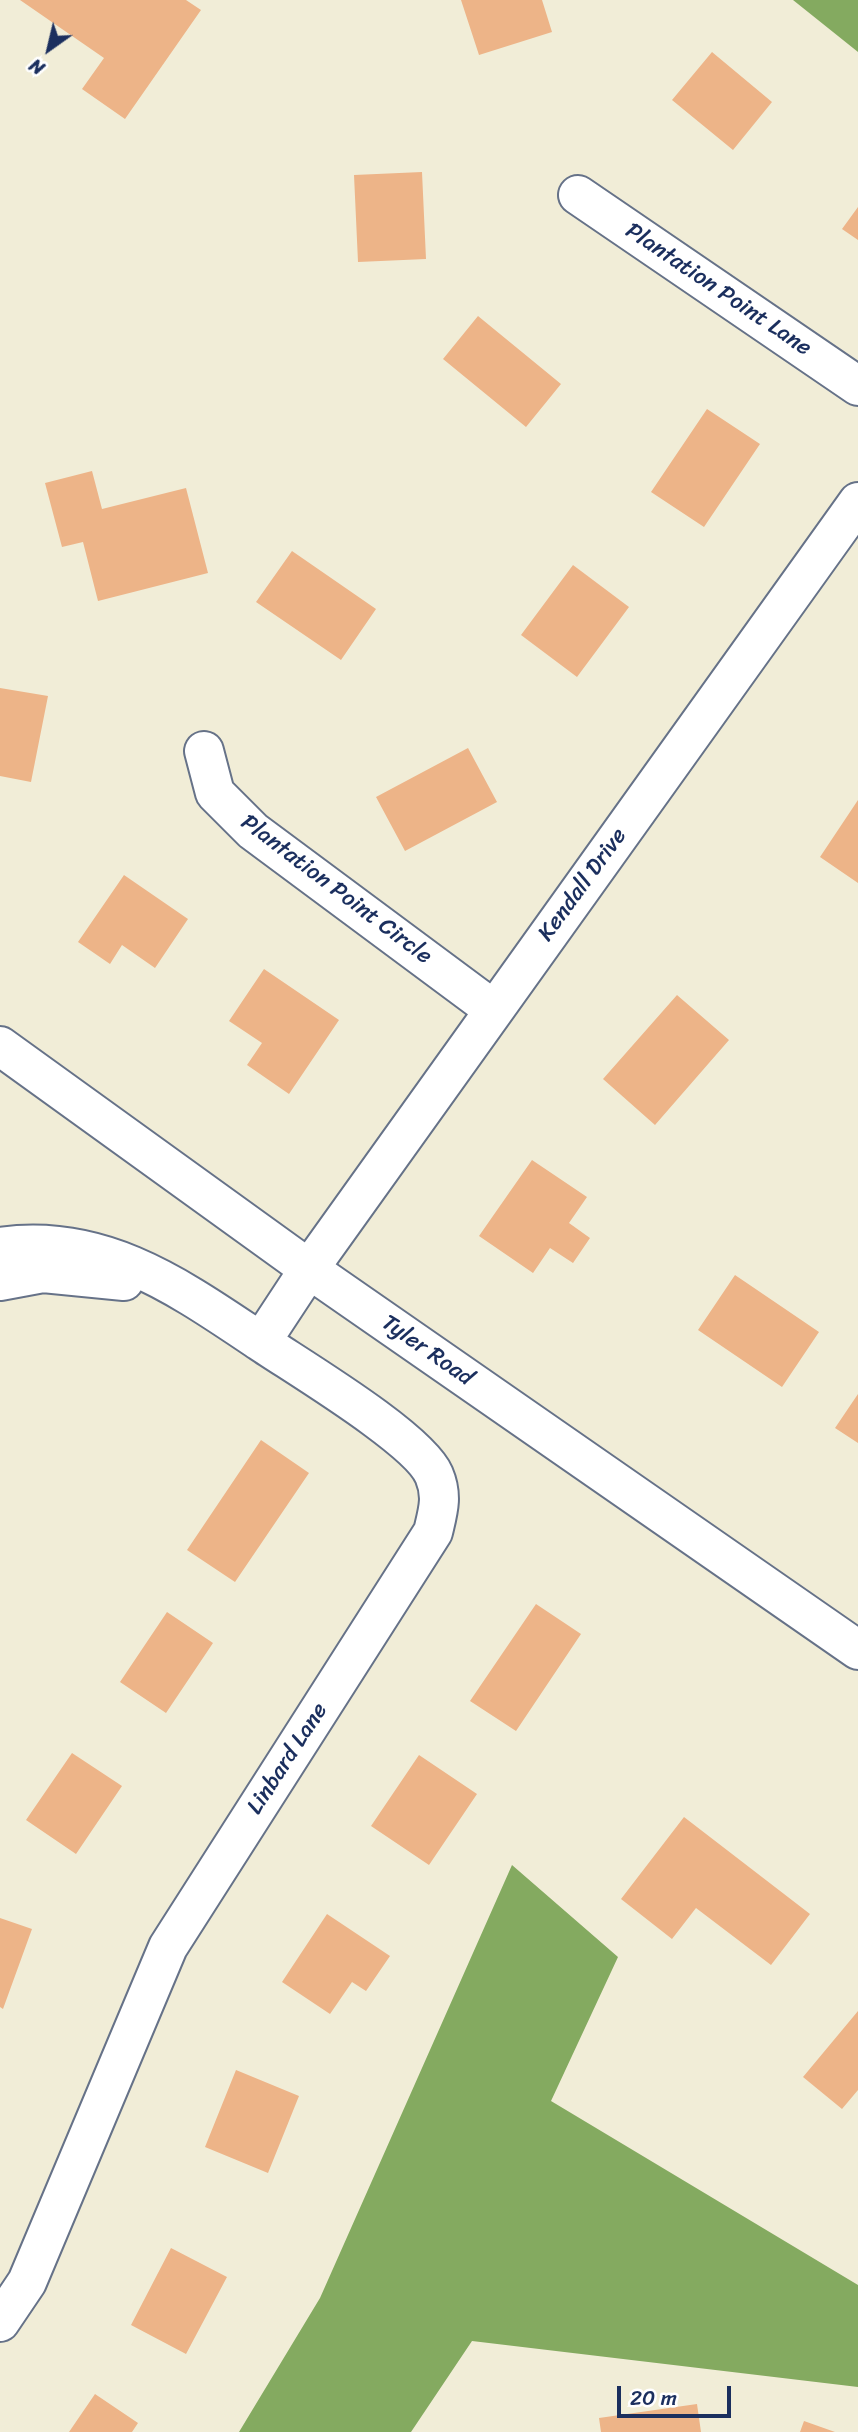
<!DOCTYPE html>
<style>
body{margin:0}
#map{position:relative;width:858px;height:2432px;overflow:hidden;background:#f1edd7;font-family:Sriracha,sans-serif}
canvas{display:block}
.north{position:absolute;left:14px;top:14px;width:70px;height:70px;-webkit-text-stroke:5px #fff;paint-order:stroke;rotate:214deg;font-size:19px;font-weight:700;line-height:28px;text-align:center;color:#1b2f5e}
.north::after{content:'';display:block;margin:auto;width:24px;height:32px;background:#1b2f5e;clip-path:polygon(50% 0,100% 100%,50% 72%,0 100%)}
.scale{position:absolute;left:617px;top:2386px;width:114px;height:32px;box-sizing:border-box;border:4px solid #1b2f5e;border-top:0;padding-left:9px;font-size:21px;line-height:24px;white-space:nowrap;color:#1b2f5e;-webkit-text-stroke:5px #fff;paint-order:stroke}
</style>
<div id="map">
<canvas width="858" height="2432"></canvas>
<div class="north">N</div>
<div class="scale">20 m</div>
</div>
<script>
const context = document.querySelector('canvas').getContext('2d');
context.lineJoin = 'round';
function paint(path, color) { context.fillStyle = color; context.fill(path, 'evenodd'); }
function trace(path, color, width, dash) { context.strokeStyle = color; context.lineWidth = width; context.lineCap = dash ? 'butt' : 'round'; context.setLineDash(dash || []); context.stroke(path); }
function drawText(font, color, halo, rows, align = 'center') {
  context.font = font + ' Sriracha,sans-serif'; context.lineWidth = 7; context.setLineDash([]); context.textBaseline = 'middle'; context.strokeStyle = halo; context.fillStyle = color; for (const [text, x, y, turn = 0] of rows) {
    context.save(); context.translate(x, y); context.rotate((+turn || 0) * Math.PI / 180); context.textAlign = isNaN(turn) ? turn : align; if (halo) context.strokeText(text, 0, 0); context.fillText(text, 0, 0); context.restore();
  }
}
const forest = new Path2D(`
 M793,0H858V52Z
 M512,1865L618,1957L551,2101L858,2285V2387L472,2341L411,2432H239L320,2298Z`);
const building = new Path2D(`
 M20,0H186L201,10L125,119L82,89L104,58Z
 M461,0H542L552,32L479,55Z
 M712,52L772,102L733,150L672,100Z
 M422,172L426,259L358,262L354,175Z
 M858,207V240L842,229Z
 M478,316L561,384L526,427L443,359Z
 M707,409L760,444L704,527L651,492Z
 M92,471L102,509L186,488L208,573L98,601L83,542L62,547L45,483Z
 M292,551L376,609L341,660L256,602Z
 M573,565L629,607L577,677L521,635Z
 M0,688L48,696L31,782L0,776Z
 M468,748L497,802L405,851L376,797Z
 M858,800V883L820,857Z
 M124,875L188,919L155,968L122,945L110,964L78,942Z
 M264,969L339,1020L289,1094L247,1065L262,1043L229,1021Z
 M677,995L729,1040L655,1125L603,1079Z
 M532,1160L587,1197L569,1223L590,1238L573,1263L550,1248L533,1273L479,1236Z
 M735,1275L819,1332L782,1387L698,1330Z
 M858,1394V1443L835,1428Z
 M261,1440L309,1473L235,1582L187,1550Z
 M536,1604L581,1634L516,1731L470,1701Z
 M167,1612L213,1643L166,1713L120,1682Z
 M72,1753L122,1786L76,1854L26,1820Z
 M419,1755L477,1794L429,1865L371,1826Z
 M684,1817L810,1914L771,1965L696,1908L672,1939L621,1899Z
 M327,1914L390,1956L366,1991L352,1982L330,2014L282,1982Z
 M0,1918L32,1929L3,2009L0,2007Z
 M858,2011V2090L842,2109L803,2077Z
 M236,2070L299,2096L268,2173L205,2147Z
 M171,2248L227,2277L186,2354L131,2325Z
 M95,2394L138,2423L132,2432H69Z
 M697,2404L701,2432H601L599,2418Z
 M804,2421L835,2432H800Z`);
const minor = new Path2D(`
 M578,195L858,386
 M204,751L215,793L253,831L494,1010
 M0,1247C103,1232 180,1288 261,1342
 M0,1281L43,1273L124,1281
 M0,2322L27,2282L168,1947L433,1532C438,1511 443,1496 434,1475C419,1439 298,1367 261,1342L309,1269L858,502`);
const tertiary = new Path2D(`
 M0,1046L309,1269L858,1650`);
const streetNames = [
 ["Plantation Point Lane",718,290,34],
 ["Kendall Drive",583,885,-54],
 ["Plantation Point Circle",336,890,37],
 ["Tyler Road",427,1351,35],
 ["Linbard Lane",288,1759,-57]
];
paint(forest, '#84aa60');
paint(building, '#edb488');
trace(minor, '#667288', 42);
trace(tertiary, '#667288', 42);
trace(minor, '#fff', 38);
trace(tertiary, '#fff', 38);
drawText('23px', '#1b2f5e', '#fff', streetNames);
</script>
